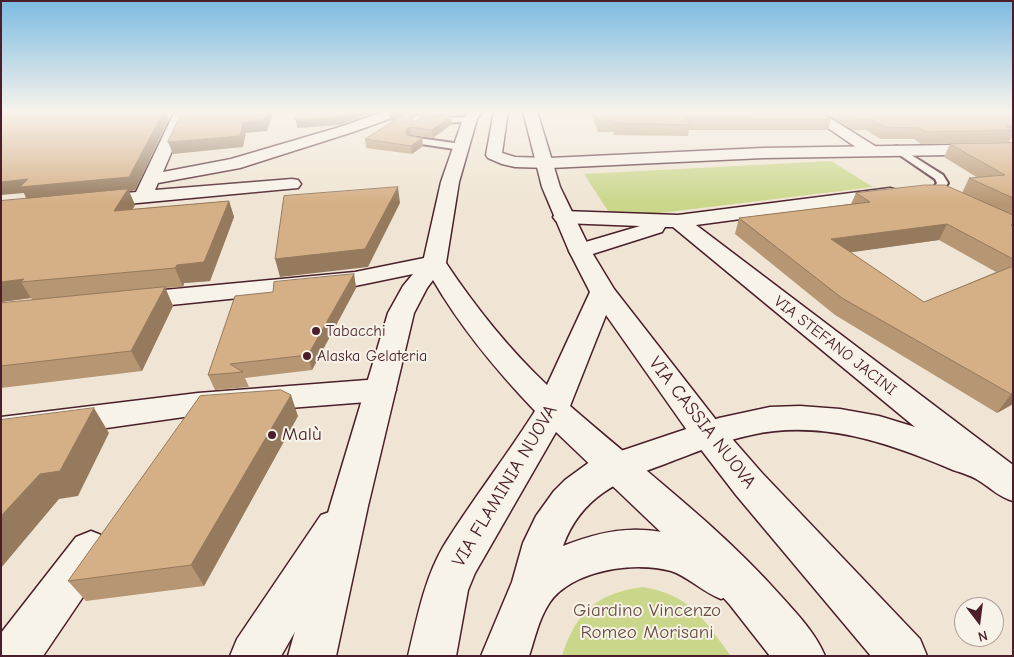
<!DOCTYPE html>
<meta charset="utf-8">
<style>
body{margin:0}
#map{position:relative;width:1014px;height:657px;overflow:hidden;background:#f0e5d4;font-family:"Comic Neue",sans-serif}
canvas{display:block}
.frame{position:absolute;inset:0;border:2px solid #4a1f2b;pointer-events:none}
.north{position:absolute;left:954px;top:597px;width:50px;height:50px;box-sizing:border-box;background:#f7f3e8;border:1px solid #b29e9c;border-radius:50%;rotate:165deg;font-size:14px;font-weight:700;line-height:20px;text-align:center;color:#4a1f2b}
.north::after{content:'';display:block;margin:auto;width:18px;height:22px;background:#4a1f2b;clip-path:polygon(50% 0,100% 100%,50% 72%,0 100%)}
</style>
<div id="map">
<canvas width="1014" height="657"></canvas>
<div class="frame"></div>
<div class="north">N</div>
</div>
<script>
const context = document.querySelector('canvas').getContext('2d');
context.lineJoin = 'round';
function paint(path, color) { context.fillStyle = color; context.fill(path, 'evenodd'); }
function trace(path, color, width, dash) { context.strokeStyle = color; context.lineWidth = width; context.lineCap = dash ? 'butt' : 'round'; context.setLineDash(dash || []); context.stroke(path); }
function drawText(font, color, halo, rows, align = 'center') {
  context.font = font + ' "Comic Neue",sans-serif'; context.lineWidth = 4; context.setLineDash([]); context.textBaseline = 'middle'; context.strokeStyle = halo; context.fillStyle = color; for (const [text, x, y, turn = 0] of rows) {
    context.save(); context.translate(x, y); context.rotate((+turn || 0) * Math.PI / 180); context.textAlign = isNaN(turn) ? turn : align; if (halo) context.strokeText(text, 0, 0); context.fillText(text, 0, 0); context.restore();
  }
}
const green = new Path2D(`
 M831,161L873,187L644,215L610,214L584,174Z
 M643,587C691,595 704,620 731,656H562C576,611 598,593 643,587Z`);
const service = new Path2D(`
 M470,117H473V121L430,124L426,121L430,118Z
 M411,137L461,144L466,147L461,150L408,142V138Z
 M897,146L943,175L948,183L945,187L947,192L945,194L941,195L937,194L934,187L937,183L935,179L894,151V147Z`);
const minor = new Path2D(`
 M175,111H189L163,172L231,159L343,126L385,111H405L403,114L353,132L240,168L158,183L155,190L292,179L298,180L301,184L298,188L95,207L88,205L85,201L88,197L136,192Z
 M803,111H819L875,146L877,149L875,152H863Z
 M890,188L897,190L899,194L897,198L696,225L1013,465V501C999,497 992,489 981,482C973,476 962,473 953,470C889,443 821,419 751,435C722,441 694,453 665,464C620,480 581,496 563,546C613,526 650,524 700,543C709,547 731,557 737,564C739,568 741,574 743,578L736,593L721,599C703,592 687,576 671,571C635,561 573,570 550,602C539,618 535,638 529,656H481L512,582L523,543L536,516L554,491L565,480L591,461L719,418L770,407L800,406L840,409L879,416L915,427L673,227H665L662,232L580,258L572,256L569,251L572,246L640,226L563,223L556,221L553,217L556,213L563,211L678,215Z
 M434,256L442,258L446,263L442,268L355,286L132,309L123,306L119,301L123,296L132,293L355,272Z
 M380,379L391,382L396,390L391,398L380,401L198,415L1,443V417L198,393Z
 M335,510L349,515L355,528L281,656H230L237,639L321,515Z
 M91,531L106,537L112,550L106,563L43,656H1V633L76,537Z`);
const secondary = new Path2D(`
 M494,111H508L502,153L515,157L550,158L763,148L1013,144V154L763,158L550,168L515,167L502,164L488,158L486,155Z`);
const primary = new Path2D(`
 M469,111H483L477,119L459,182L446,263C476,308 508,348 547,385L590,292L569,251L542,187L523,111H537L560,187L591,251L614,289L720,425L762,473L920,639L927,656H871L736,495L696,443L606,315L570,406C641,468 717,524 780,595C797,614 815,632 825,656H770L730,605L687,557L556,432L475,573L468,590L456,656H408C417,619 424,580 443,547C472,500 506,457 535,411C496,370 461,328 433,280L427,288L414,313L368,506L336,656H288L330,506L388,313L403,286L423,262L441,182L463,119Z`);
const wall = new Path2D(`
 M1,111H169L166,112L169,119L135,190L129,191L135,205L133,209L229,201L234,217L210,281L184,283L183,287L165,288L173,306L142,371L1,388V304L32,300L31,298L1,302L26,198L24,193Z
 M395,111H468L463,115L417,116L412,118V119L415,122L452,124L433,138L411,135L410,136L422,138L423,146L412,154L366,148L365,139L396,120L390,121L389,113Z
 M590,111H820L831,119L828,130H689L688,136L614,135L613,132H598Z
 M823,111H1013V138H1011L1009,142L921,144L914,139H880L866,130H853Z
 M1013,143V404L997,413L835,315L735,234L739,218L851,204L856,193H962L969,178H978L944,157L950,144ZM939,240L996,272L924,302L850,252Z
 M354,274L356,288L312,370L245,378L249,387L215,390L208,375Z
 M298,416L204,586L86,601L68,581Z`);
const shadedWall = new Path2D(`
 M154,111H169L166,112L169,119L135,190L129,191L135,205L121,227L27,200L24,193L1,195V182Z
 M267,111H274L267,131L246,133L243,147L173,154L168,142Z
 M357,111H379L340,125L297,128L296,120Z
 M410,111H416L417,116L412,118L410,126V119L390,121L389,113Z
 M462,111H468L463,115Z
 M451,116L452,124L433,138L432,130Z
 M410,127L411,135L406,137L407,143L406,129Z
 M422,138L423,146L412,154L411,146Z
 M398,187L400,203L368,267L280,277L275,259Z
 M229,201L234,217L210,281L184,283L183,287L175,268L177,265Z
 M947,224L939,240L825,256L831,239Z
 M354,274L356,288L312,370L308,355Z
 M24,279L21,282L31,298L1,302V282Z
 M165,287L173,306L142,371L131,351Z
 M1013,393V404L997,413L1011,394Z
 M291,395L298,416L204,586L191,565Z
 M94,408L109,433L78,496L59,499L1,568V516Z`);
const building = new Path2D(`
 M1,111H164L129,177L20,187L28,179L1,182Z
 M183,111H267L264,120L243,122L240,136L168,142Z
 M297,111H357L339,117L296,120Z
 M395,111H411L409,118L415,122L421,117L451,116L432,130L410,127L406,129V135L422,138L411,146L365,139L410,111L389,113Z
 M595,111H820L831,119L686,118L690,125L615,123L614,121H599Z
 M844,111H1013V126H1006L1013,129V130L926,132L919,128L885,127L871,119H857Z
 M1013,143V198L969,178L1005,175L950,144Z
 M925,185H945L1013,215V225H1011L1013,226V259L947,224L831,239L924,302L1013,266V393L1011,394L842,298L739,218L870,202L856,193Z
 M398,187L365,249L275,259L284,196Z
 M128,189L114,211L229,201L204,262L177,265L175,268L21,282L24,279L1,282V201Z
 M354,274L308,355L230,364L243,372L208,375L235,296L273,292L274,282Z
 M165,287L131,351L1,366V304L2,303Z
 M281,390L291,395L191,565L68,581L200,396Z
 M94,408L60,471L40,474L1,516V420Z`);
const markers = [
 [316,331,5,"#4a1f2b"],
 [307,356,5,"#4a1f2b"],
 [272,435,5,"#4a1f2b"]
];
const poiNames = [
 ["Tabacchi",326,331],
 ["Alaska Gelateria",317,356]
];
const streetNames = [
 ["VIA STEFANO JACINI",835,346,38]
];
const nearStreetnames = [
 ["VIA CASSIA NUOVA",702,423,52],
 ["VIA FLAMINIA NUOVA",505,486,-59]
];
const nearPoinames = [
 ["Malù",282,435]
];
const nearParknames = [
 ["Giardino Vincenzo",647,611],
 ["Romeo Morisani",647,633]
];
paint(green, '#cad78b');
trace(service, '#4a1f2b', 4);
trace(minor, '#4a1f2b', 3);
trace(secondary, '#4a1f2b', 3);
trace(primary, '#4a1f2b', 3);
paint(service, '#f7f3e8');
paint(minor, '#f7f3e8');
paint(secondary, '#f7f3e8');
paint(primary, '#f7f3e8');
paint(wall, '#b79673');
paint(shadedWall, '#957a5e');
paint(building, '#d5af86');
trace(building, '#957a5e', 1);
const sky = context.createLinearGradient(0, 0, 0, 203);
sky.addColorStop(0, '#7cbbe2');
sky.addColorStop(0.55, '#f8f3ec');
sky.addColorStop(1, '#f8f3ec00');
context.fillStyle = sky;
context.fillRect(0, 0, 1014, 203);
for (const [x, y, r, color] of markers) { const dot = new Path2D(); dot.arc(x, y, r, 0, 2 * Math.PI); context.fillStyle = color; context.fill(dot); trace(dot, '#f7f3e8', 2); }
drawText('16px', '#4a1f2b', '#f7f3e8', poiNames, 'left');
drawText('16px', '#4a1f2b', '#f7f3e8', streetNames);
drawText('19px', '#4a1f2b', '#f7f3e8', nearStreetnames);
drawText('19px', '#4a1f2b', '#f7f3e8', nearPoinames, 'left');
drawText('19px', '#6a4d43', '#f7f3e8', nearParknames);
</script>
